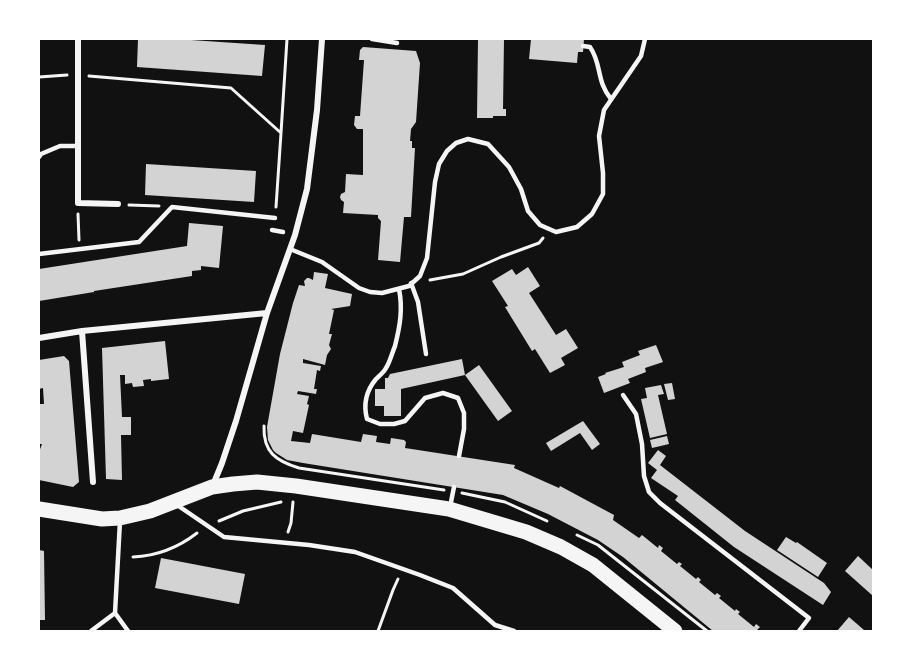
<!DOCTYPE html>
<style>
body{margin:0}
#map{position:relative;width:912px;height:670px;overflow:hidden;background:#111;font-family:Raleway,sans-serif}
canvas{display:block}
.frame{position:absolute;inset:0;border:40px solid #fff;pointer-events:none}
</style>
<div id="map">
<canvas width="912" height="670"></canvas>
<div class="frame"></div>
</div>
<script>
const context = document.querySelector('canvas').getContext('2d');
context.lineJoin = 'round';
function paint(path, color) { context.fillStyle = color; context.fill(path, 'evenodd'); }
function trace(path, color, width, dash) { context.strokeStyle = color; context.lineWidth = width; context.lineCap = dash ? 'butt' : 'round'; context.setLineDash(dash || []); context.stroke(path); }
const building = new Path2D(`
 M138,39H176L265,45L262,76L137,67Z
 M478,39H504L503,109H506V116H493V118H477Z
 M531,39H584L583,52H578L577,63L529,59Z
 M363,47L416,51L420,63L416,122L411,129L410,141H412V148H415L411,217H404L400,262L378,260L381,221L378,218V215L343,213L344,202L341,200L340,197L341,194L345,192L346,174L363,175V129H357L354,125L355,116H360L364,60H359L360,50Z
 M146,164L256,171L254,202L145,195Z
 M189,223L223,226L219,268L201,266V270L192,271V276L94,291V292L39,301V269L187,246Z
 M528,267L540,286L529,293L556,335L566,329L578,348L561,358L565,365L550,373L535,349L532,351L505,307L508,306L492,281L512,269L516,275Z
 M314,272L328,274L325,288L352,294L350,306L331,309L334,310L329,334H332L329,345L331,349L327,355L325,365L303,359V363L321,366L320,371L317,370L314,389H317L316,394L298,391L297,394L309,396L307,404L309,405L303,433L293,431L291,441L310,443L312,434L361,442L363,434L377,436L376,442L390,444L391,438L404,440L406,442L405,448L515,465L514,468L559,488L560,486L614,515L613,520L639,538L642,535L658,548L659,545L663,548L661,551L677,564L679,562L682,564L680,566L696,579L698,577L701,580L699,582L715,595L717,593L721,596L719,598L735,611L736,609L740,612L738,614L754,627L756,624L760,627L756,631H713L623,557L598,540L548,514L503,495L303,463L287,460L276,453L273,450L268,440L267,427L280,354L293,303L299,285L305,286L304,281L307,278H309L313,280Z
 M165,341L169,379L151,381V379L143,380L144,386L133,387L132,383L125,384V375H120L122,417H131V435H121L122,480L106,479L102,348Z
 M656,345L663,362L645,368L646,372L628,379L630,383L604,393L598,377L606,374L605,373L624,367L622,362L640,355L638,351Z
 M64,356L69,361L79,482L73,487L39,480V452L42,444H39V404H44L43,388L39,389V360Z
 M462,359L465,375L401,389V416H384V406H375V389H385V378H388L390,374Z
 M479,365L512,411L498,421L465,375Z
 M672,383L675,399L668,400L664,384Z
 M661,385L664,394L658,395L667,434L650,438L641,399L647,398L645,388Z
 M583,421L600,444L592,450L580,433L551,451L546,443Z
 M667,436L669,444L652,448L650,440Z
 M658,450L666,456L660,465L745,531L824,583L831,592L823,605L734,547L675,500L678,496L651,478L657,470L648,463Z
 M786,537L796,543L797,542L827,563L818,577L777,550Z
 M39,550L44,551L45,620H39Z
 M858,556L873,570V596L845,571Z
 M161,558L245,574L239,604L155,588Z
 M849,617L864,630V631H837Z`);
const path = new Path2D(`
 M89,76L231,88L281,133L276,207
 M39,77L67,75
 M281,133L287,39
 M129,205L159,206
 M78,214L79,240
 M430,280L463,274L501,257L539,243L543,238
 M264,426C263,452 276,461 299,468L444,490
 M462,493L505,502L547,521
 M219,521L243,511L281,502
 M288,532L291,523L293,502
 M577,535L598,545L707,631
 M133,557C156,556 179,547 197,533
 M378,631L393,590L398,579`);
const service = new Path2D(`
 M372,39L397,43
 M583,46L590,47C602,64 596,81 611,99
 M39,157L41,154L60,146H78
 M272,230L283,232
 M290,249L322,262L359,288L370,292L382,293L409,286L420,276L427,258L435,182L439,164L447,151L456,143L468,139L488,144L509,167L521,189L528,211L540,225L556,232L577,227L592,214L603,194V173L599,136L604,110L641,56L645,39
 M39,254L139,242L172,207L275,218
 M411,283L418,302L426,354
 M399,289C403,309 400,326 395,346C392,353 390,362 386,368C384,372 380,375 376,379C366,391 363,404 367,419L380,424H394L405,421L425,398L443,393L458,398L464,413V429L459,456
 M623,395L636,414L642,444L644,476L649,492L660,503L809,618L799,631
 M177,505L224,537L309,545L355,552L420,575L453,588L495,625L514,631
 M450,507L454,487
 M120,521L115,613L128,631
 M91,631L115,613`);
const minor = new Path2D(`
 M78,39V203L118,204
 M82,331L93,482
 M39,338L82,331L267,313
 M213,485L222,463L236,421L267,313L295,235L307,189L317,110L322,39`);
const primary = new Path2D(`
 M39,509L102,519L120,518L150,511L212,487L233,484L257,482L296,486L449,509L526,532L561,547L593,565L675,631`);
paint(building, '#d3d3d3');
trace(path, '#f5f5f5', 3);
trace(service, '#f5f5f5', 4.5);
trace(minor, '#f5f5f5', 6);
trace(primary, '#f5f5f5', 15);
</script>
